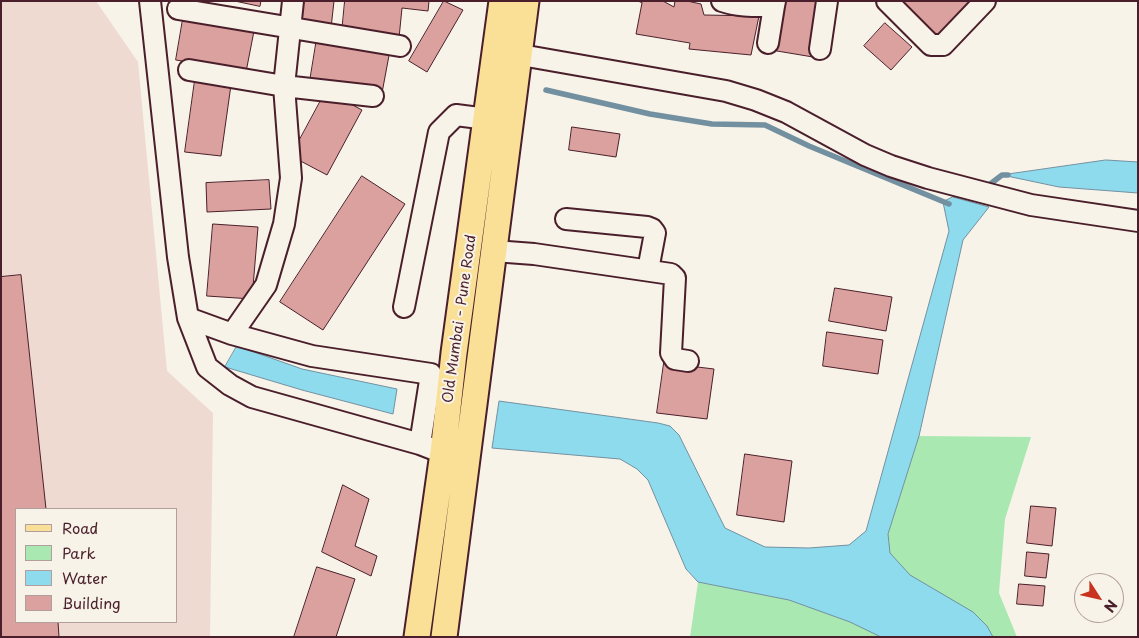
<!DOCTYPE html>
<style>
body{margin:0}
#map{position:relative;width:1139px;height:638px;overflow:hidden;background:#f7f3e8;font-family:"Playpen Sans",sans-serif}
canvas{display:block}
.frame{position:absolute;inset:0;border:2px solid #4a1f2b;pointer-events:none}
.legend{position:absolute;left:15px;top:508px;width:162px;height:115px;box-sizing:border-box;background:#f7f3e8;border:1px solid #b29e9c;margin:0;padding:6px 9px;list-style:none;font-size:15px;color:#4a1f2b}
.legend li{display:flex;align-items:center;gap:10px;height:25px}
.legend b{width:25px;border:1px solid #b29e9c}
.north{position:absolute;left:1074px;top:573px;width:50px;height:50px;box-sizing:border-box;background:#f7f3e8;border:1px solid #b29e9c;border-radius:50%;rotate:125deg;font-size:14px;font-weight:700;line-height:20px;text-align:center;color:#4a1f2b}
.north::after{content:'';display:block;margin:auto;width:18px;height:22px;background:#c8321e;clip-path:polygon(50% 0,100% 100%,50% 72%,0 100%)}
</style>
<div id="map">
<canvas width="1139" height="638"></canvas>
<div class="frame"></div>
<ul class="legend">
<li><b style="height:6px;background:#fadf96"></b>Road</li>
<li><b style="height:14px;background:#a9e9b1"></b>Park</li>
<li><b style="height:14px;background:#8edbee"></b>Water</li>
<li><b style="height:14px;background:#dba19e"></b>Building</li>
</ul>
<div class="north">N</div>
</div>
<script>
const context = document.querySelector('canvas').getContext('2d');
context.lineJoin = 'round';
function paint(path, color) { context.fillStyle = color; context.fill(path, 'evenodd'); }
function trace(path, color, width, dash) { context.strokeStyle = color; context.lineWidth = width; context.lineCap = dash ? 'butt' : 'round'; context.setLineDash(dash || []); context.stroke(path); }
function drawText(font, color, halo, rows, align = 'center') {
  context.font = font + ' "Playpen Sans",sans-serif'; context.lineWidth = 4; context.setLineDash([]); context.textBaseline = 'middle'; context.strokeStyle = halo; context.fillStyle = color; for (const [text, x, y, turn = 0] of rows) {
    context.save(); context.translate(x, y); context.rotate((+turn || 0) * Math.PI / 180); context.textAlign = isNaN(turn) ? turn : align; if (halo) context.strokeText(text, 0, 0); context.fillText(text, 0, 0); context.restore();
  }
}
const built = new Path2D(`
 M1,1H96L138,62L167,371L213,413L210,637H1ZM16,509H176V622H16Z`);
const green = new Path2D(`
 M919,436L1031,437L1005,519L999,593L1017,637H690L698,582L789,600L809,548L849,545L866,531L888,534Z`);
const water = new Path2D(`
 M1106,160L1138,162V193L1059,187L1002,175Z
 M953,197L989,207L963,240L919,436L888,534L890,553L910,575L973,612L987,626L993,637H881L850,622L789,600L698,582L686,569L648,480L637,469L620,459L492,448L499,401L658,423L670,426L679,435L725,528L765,547L809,548L849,545L866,531L949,231L943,202Z
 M237,346L302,369L397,389L393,414L302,390L225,367Z`);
const stream = new Path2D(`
 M546,90L650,114L712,124L765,125L809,146L949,204
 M985,188L1002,175H1008`);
const building = new Path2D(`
 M235,1H261L260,6Z
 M300,1H334L331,28L298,24Z
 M345,1H429L428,11L402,8L399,38L342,32Z
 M444,1L463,10L427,72L409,61Z
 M638,1H663L674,7L675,1H687L701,4L704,15L759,16L751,55L689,49L690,43L636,34L642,3Z
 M782,1H820L813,57L777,51Z
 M894,1H975L932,41Z
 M183,19L254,31L246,72L176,60Z
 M885,23L912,47L891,70L864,46Z
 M317,38L390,50L382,93L310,81Z
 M195,80L231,85L221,156L185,152Z
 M326,91L362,110L327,175L291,156Z
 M572,127L620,134L616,157L569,150Z
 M362,176L405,204L323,330L280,302Z
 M269,180L271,209L207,212L206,183Z
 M213,224L258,227L252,299L207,296Z
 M21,275L46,509H16V622H58L59,637H1V277Z
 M835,288L892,297L886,331L829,321Z
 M827,332L883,340L878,374L823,366Z
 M664,363L714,369L707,419L657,413Z
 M745,454L792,461L784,522L737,515Z
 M343,485L369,499L355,546L377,556L371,576L322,552Z
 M1031,506L1056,508L1052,546L1027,543Z
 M1027,552L1049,554L1046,578L1025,576Z
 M317,567L355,579L336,637H294Z
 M1019,584L1045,586L1043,606L1017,604Z`);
const minor = new Path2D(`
 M150,1L178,257L188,318L207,367L230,385L252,397L420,444L443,453L456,455
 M722,1C739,7 756,6 774,6L775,1
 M887,1L931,45H943L985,1
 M178,9L400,46
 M768,43L774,6
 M820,49L827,1
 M504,52L726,91L756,100L786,112L865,155L891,166L928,178L1031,205L1138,221
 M189,70L284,86L373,96
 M566,219L647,227L652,229L655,233L648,270
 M494,251L534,254L671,274L675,278L671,353L675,359L688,361
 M404,307L439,132L456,115L487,119
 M188,318L232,334L312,356L431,374L420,444
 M232,334L266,285L284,224L291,178L284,86L293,1`);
const major = new Path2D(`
 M417,637L443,453L454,353L502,1
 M444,637L526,1`);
const streetNames = [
 ["Old Mumbai - Pune Road",460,319,-82]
];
paint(built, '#efdad2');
paint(green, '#a9e9b1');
paint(water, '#8edbee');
trace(water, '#7390a0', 1);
trace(stream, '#7390a0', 5.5);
paint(building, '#dba19e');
trace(building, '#4a1f2b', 1);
trace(minor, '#4a1f2b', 24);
trace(major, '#4a1f2b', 29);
trace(minor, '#f7f3e8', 20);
trace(major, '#fadf96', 25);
drawText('14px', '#4a1f2b', '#f7f3e8', streetNames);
</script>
